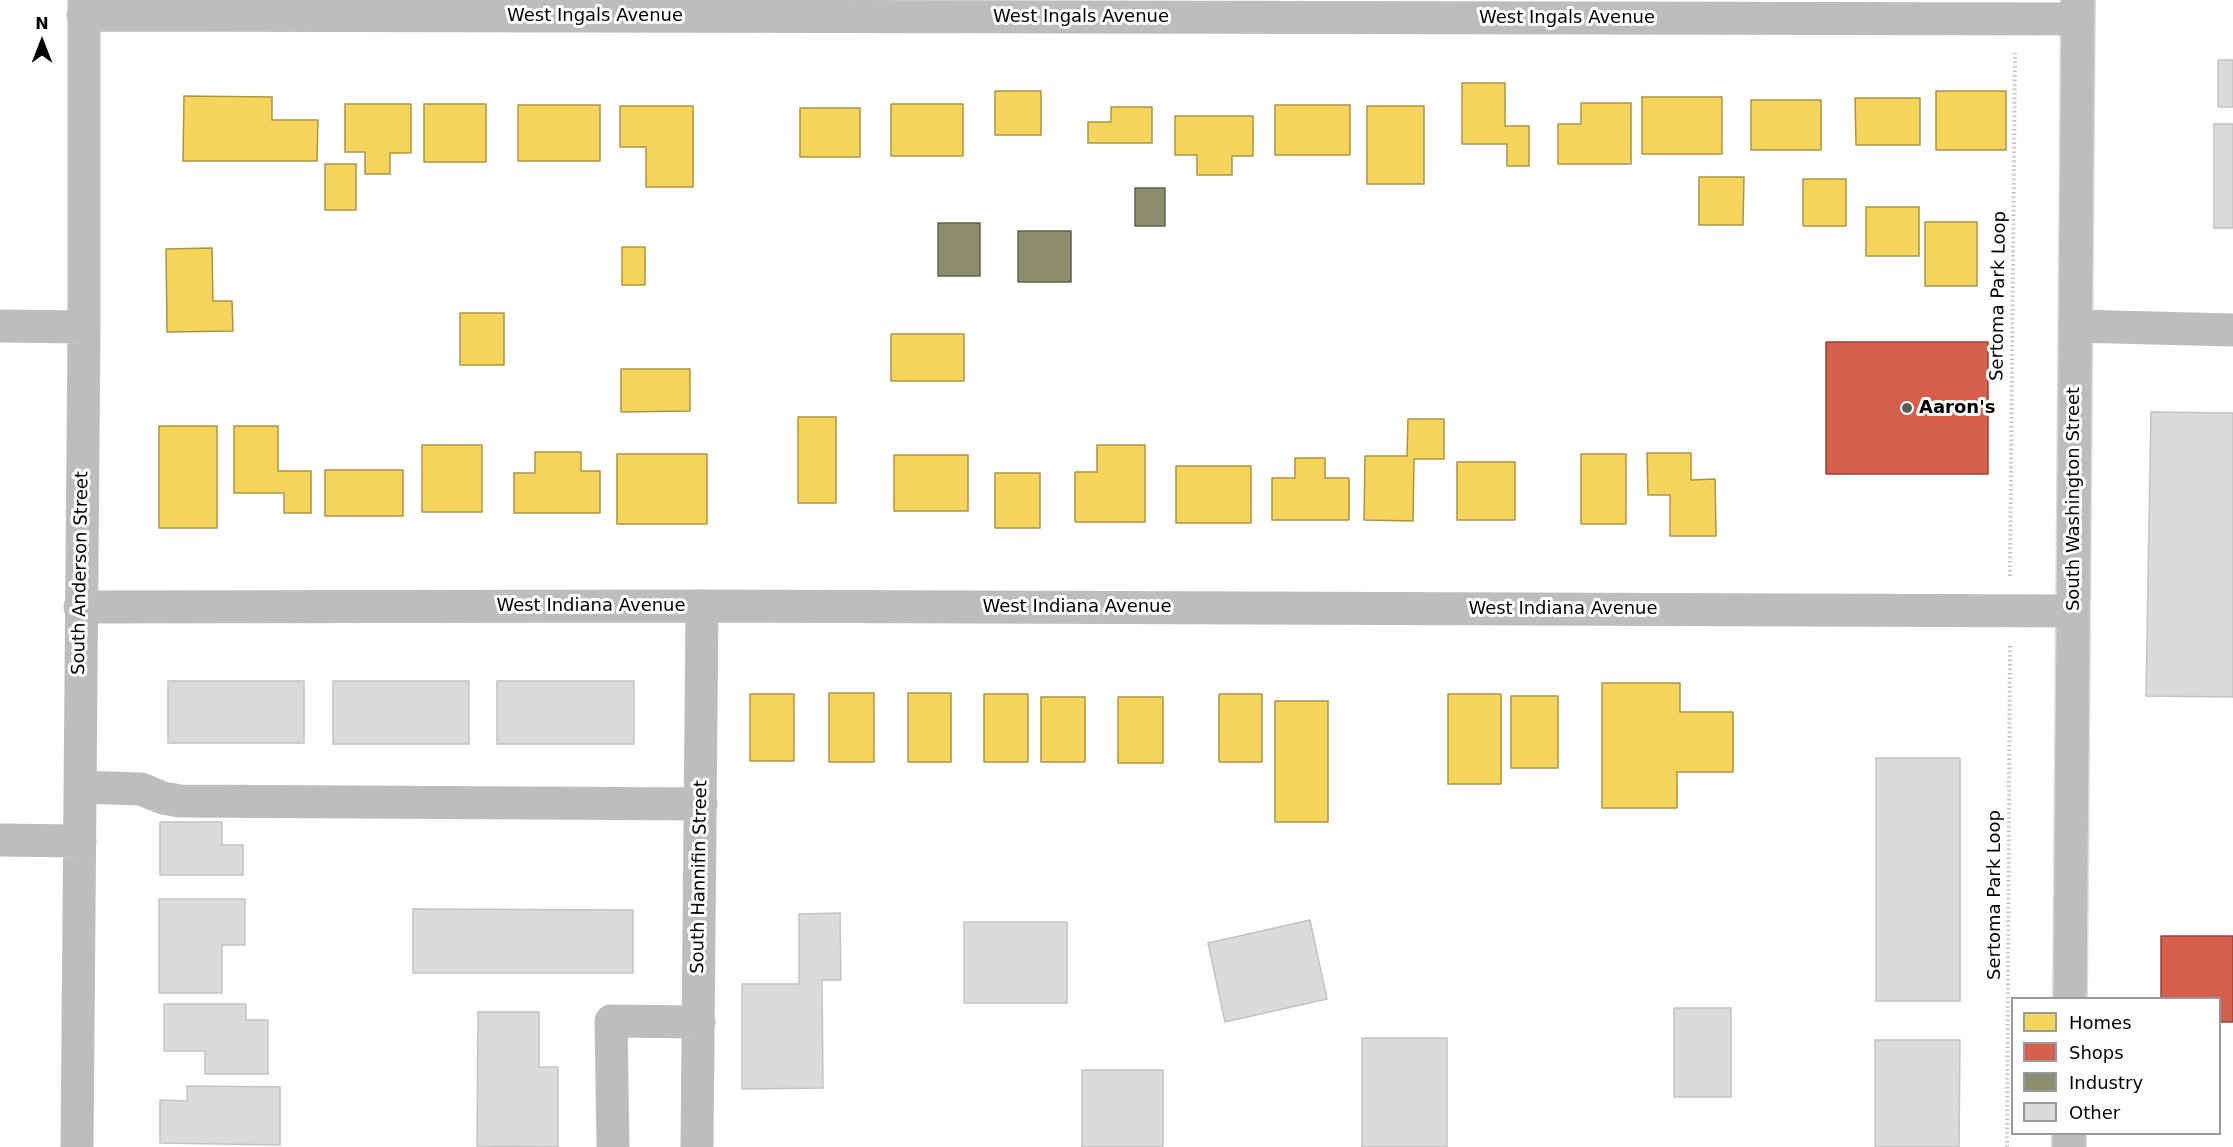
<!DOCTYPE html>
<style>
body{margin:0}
#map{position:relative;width:2233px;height:1147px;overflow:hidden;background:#fff;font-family:"DejaVu Sans",sans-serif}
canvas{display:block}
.legend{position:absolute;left:2011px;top:997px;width:210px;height:138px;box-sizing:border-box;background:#fff;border:2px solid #999;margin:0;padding:8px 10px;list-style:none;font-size:18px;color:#000}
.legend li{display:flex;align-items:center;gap:12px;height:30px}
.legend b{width:30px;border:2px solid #999}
.north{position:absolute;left:12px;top:12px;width:60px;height:60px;-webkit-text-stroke:4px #fff;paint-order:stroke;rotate:0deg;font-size:16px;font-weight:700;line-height:24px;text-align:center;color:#000}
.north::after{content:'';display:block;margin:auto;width:21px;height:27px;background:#000;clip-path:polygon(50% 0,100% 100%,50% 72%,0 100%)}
</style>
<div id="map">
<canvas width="2233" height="1147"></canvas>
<ul class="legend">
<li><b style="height:16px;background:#f6d55c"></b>Homes</li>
<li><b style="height:16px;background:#d6604d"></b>Shops</li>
<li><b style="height:16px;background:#8c8c6e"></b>Industry</li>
<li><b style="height:16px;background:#dbdbdb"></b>Other</li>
</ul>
<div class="north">N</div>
</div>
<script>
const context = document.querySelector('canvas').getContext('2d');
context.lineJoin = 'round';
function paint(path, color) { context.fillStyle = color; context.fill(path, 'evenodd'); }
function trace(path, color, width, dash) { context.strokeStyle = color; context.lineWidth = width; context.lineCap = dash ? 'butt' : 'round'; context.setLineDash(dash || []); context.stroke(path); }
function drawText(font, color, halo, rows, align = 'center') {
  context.font = font + ' "DejaVu Sans",sans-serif'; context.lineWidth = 6; context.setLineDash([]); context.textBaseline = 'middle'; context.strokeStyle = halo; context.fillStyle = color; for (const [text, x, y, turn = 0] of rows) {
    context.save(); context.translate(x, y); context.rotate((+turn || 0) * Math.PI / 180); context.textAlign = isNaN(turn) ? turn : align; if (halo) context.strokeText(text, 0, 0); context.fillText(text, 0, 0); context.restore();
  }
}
const homes = new Path2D(`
 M1462,83H1505V126H1529V166H1507V144H1462Z
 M995,91H1041V135H995Z
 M1936,91H2006V150H1936Z
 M184,96L272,97V120H318L317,161H183Z
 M1642,97H1722V154H1642Z
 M1855,98H1920V145H1856Z
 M1751,100H1821V150H1751Z
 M1581,103H1631V164H1558V124H1581Z
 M345,104H411V153H390V174H365V152H345Z
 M424,104H486V162H424Z
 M891,104H963V156H891Z
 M518,105H600V161H518Z
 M1275,105H1350V155H1275Z
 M620,106H693V187H646V147H620Z
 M1367,106H1424V184H1367Z
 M1111,107H1152V143H1088V122H1111Z
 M800,108H860V157H800Z
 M1175,116H1253V156H1232V175H1197V155H1175Z
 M325,164H356V210H325Z
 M1699,177H1744L1743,225H1699Z
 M1803,179H1846V226H1803Z
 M1866,207H1919V256H1866Z
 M1925,222H1977V286H1925Z
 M622,247H645V285H622Z
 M212,248L213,301H232L233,331L167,332L166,249Z
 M460,313H504V365H460Z
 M891,334H964V381H891Z
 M621,369H690V411L621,412Z
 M798,417H836V503H798Z
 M1408,419H1444V459H1414L1413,521L1364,520L1365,456H1407Z
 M159,426H217V528H159Z
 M234,426H278V471H311V513H284V493H234Z
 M422,445H482V512H422Z
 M1097,445H1145V522H1075V472H1097Z
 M535,452H581V471H600V513H514V473H535Z
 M1647,453H1691V480L1715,479L1716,536H1670V495H1648Z
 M617,454H707V524H617Z
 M1581,454H1626V524H1581Z
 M894,455H968V511H894Z
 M1295,458H1325V478H1349V520H1272V478H1295Z
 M1457,462H1515V520H1457Z
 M1176,466H1251V523H1176Z
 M325,470H403V516H325Z
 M995,473H1040V528H995Z
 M1602,683H1680V712H1733V772H1677V808H1602Z
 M829,693H874V762H829Z
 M908,693H951V762H908Z
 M750,694H794V761H750Z
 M984,694H1028V762H984Z
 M1219,694H1262V762H1219Z
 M1448,694H1501V784H1448Z
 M1511,696H1558V768H1511Z
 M1041,697H1085V762H1041Z
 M1118,697H1163V763H1118Z
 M1275,701H1328V822H1275Z`);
const shops = new Path2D(`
 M1826,342H1988V474H1826Z
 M2161,936H2233V1022H2220V998H2161Z`);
const industry = new Path2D(`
 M1135,188H1165V226H1135Z
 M938,223H980V276H938Z
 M1018,231H1071V282H1018Z`);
const building = new Path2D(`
 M2218,60H2233V107H2218Z
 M2214,124H2233V228H2214Z
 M2151,412L2233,413V697L2146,696Z
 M168,681H304V743H168Z
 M333,681H469V744H333Z
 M497,681H634V744H497Z
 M1876,758H1960V1001H1876Z
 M160,822H222V845H243V875H160Z
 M159,899H245V945H222V993H159Z
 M413,909L633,910V973H413Z
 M840,913L841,980H822L823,1088L742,1089V984H799V914Z
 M1310,920L1327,999L1225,1022L1208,943Z
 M964,922H1067V1003H964Z
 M164,1004H246V1020H268V1074H205V1051H164Z
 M1674,1008H1731V1097H1674Z
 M478,1012H539V1067H558V1147L477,1146Z
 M1362,1038H1447V1147H1362Z
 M1875,1040H1960L1959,1147H1875Z
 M1082,1070H1163V1147H1082Z
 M187,1086L280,1087V1145L160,1143V1100L187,1101Z`);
const path = new Path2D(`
 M2010,576L2015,53
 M2007,1147L2010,643`);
const minor = new Path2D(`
 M83,15L2078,19
 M0,326L84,327
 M2075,326L2233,330
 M80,607L702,606L2073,611
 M80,787L141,789L163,798L180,801L701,804
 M0,840L80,841
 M77,1147L84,327V0
 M613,1147L611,1021L699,1022
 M697,1147L702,606`);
const major = new Path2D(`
 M2070,998L2078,0
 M2069,1147V1134`);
const markers = [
 [1907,408,6,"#595959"]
];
const streetNames = [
 ["West Ingals Avenue",595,16],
 ["West Ingals Avenue",1081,17],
 ["West Ingals Avenue",1567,18],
 ["Sertoma Park Loop",1999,296,-89],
 ["South Washington Street",2074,499,-90],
 ["South Anderson Street",81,573,-89],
 ["West Indiana Avenue",591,606],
 ["West Indiana Avenue",1077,607],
 ["West Indiana Avenue",1563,609],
 ["South Hannifin Street",700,877,-89],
 ["Sertoma Park Loop",1995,895,-90]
];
const poiNames = [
 ["Aaron's",1919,408]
];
paint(homes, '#f6d55c');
trace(homes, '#ac9540', 1.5);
paint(shops, '#d6604d');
trace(shops, '#964336', 1.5);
paint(industry, '#8c8c6e');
trace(industry, '#62624d', 1.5);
paint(building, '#dbdbdb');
trace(building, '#c3c3c3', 1.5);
trace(major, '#dbdbdb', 36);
trace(path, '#c2c2c2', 4, [1.5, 3]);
trace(minor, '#bdbdbd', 33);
trace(major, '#bdbdbd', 33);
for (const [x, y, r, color] of markers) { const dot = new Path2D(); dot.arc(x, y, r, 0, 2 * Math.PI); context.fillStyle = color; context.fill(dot); trace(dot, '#fff', 2); }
drawText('18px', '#000', '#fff', streetNames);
drawText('bold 18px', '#000', '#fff', poiNames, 'left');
</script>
